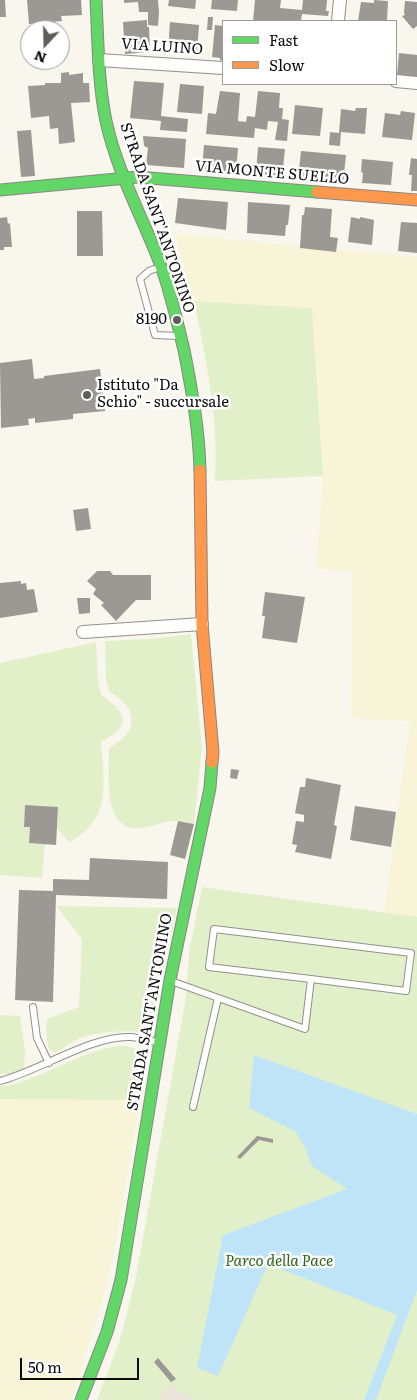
<!DOCTYPE html>
<style>
body{margin:0}
#map{position:relative;width:417px;height:1400px;overflow:hidden;background:#f9f6ed;font-family:Literata,serif}
canvas{display:block}
.legend{position:absolute;left:222px;top:20px;width:175px;height:65px;box-sizing:border-box;background:#fff;border:1px solid #9d9d9d;margin:0;padding:6px 9px;list-style:none;font-size:15px;color:#0a0a0a}
.legend li{display:flex;align-items:center;gap:10px;height:25px}
.legend b{width:25px;border:1px solid #9d9d9d}
.north{position:absolute;left:20px;top:20px;width:50px;height:50px;box-sizing:border-box;background:#fff;border:1px solid #9d9d9d;border-radius:50%;rotate:201deg;font-size:14px;font-weight:700;line-height:20px;text-align:center;color:#0a0a0a}
.north::after{content:'';display:block;margin:auto;width:18px;height:22px;background:#5e5d59;clip-path:polygon(50% 0,100% 100%,50% 72%,0 100%)}
.scale{position:absolute;left:20px;top:1358px;width:119px;height:22px;box-sizing:border-box;border:2px solid #0a0a0a;border-top:0;padding-left:6px;font-size:15px;line-height:18px;white-space:nowrap;color:#0a0a0a;-webkit-text-stroke:4px #fff;paint-order:stroke}
</style>
<div id="map">
<canvas width="417" height="1400"></canvas>
<ul class="legend">
<li><b style="height:6px;background:#63d668"></b>Fast</li>
<li><b style="height:6px;background:#ff974d"></b>Slow</li>
</ul>
<div class="north">N</div>
<div class="scale">50 m</div>
</div>
<script>
const context = document.querySelector('canvas').getContext('2d');
context.lineJoin = 'round';
function paint(path, color) { context.fillStyle = color; context.fill(path, 'evenodd'); }
function trace(path, color, width, dash) { context.strokeStyle = color; context.lineWidth = width; context.lineCap = dash ? 'butt' : 'round'; context.setLineDash(dash || []); context.stroke(path); }
function drawText(font, color, halo, rows, align = 'center') {
  context.font = font + ' Literata,serif'; context.lineWidth = 5; context.setLineDash([]); context.textBaseline = 'middle'; context.strokeStyle = halo; context.fillStyle = color; for (const [text, x, y, turn = 0] of rows) {
    context.save(); context.translate(x, y); context.rotate((+turn || 0) * Math.PI / 180); context.textAlign = isNaN(turn) ? turn : align; if (halo) context.strokeText(text, 0, 0); context.fillText(text, 0, 0); context.restore();
  }
}
const farmland = new Path2D(`
 M175,234L417,257V917L384,913L410,721L351,718L352,571L316,568L323,476L312,308L194,301Z
 M0,1099L140,1100L114,1252L106,1287L80,1374L70,1400H0Z`);
const green = new Path2D(`
 M194,301L312,308L323,476L215,481C219,420 206,360 194,301Z
 M191,634L202,748L194,824C189,823 183,821 178,821C165,820 152,827 140,828C102,832 109,772 109,748C141,730 138,709 109,691L106,679L105,641L150,639Z
 M96,642L98,680L101,695C127,713 133,725 101,742C104,781 112,821 69,842L57,829L58,807L25,805L24,827H30L29,843L45,844L42,878L0,875V663Z
 M202,887L417,917V1400H97L120,1340L136,1277L186,997L189,952Z
 M56,906L177,908L150,1033C130,1030 106,1031 86,1036C76,1039 65,1047 55,1053L49,1049L46,1032L47,1019L79,1007L82,939Z
 M0,1015L20,1016L25,1050L24,1068L11,1074H0Z
 M126,1046L140,1050L145,1057L140,1100L0,1099V1086C10,1086 18,1083 26,1080C56,1070 95,1045 126,1046Z`);
const plaza = new Path2D(`
 M169,1384L193,1398L194,1400H159Z`);
const water = new Path2D(`
 M254,1055L417,1114V1290L376,1400H364L397,1315L268,1264L218,1376L197,1368L223,1235L347,1189L312,1166L305,1147L295,1131L249,1108Z`);
const building = new Path2D(`
 M0,0H5L6,17H0Z
 M27,0H81L82,15L61,16L62,21L29,24Z
 M124,0H158L159,13L158,26L148,25V12H139L138,2L124,3Z
 M169,0H196L195,9L168,6Z
 M212,0H238L237,11L211,9Z
 M255,0H281L280,8L302,10L303,0H327L326,11H329L328,16L302,14L301,21H253Z
 M374,0L388,1L387,21H358L361,2L374,3Z
 M405,1L417,2V26L413,29L402,16L405,15L404,13Z
 M208,17H213L212,30H207Z
 M147,20V27H149L150,52L125,54L123,22Z
 M170,22L199,25L197,53L168,51Z
 M215,25L223,26V61L220,60V58L212,57Z
 M399,53L417,55V80L408,76L397,75Z
 M40,60H53V66H41Z
 M69,72V75L83,73V83H89L90,102L71,103L75,142L59,144L58,128L50,129L49,116L31,118L28,86L45,85V83H61V73Z
 M134,81L164,83L161,116L188,119L187,132L160,130L161,121L130,118Z
 M180,84L204,86L202,114L177,112Z
 M220,91L240,93L238,121L246,122L247,116L255,117L258,91L280,93L279,108H283L282,119L289,120L287,141L275,140L278,122L268,121L267,130L255,128L254,138L206,134L208,113L216,114Z
 M295,105L323,108L320,136L292,134Z
 M356,108H367L365,134L341,132L340,146L329,145L330,132L339,133L341,109L355,111Z
 M401,111L415,113L412,140L382,137L385,113L400,115Z
 M31,130L35,176L21,177L17,131Z
 M143,136L186,139L184,168L146,165L148,148L144,146Z
 M204,145L238,148L236,172L202,169Z
 M258,147L285,149L282,178L265,177V173L256,172Z
 M301,151L346,155L343,184L298,179Z
 M411,158L417,159V191H411L412,175H409Z
 M362,159L393,162L391,185L362,183L363,173L361,172Z
 M178,198L228,202L226,230L175,223Z
 M248,202L290,205L288,225H286L285,236L247,233Z
 M305,207L332,209L330,237L338,238L336,252L300,248L302,215H304Z
 M77,211H102L103,256H77Z
 M7,217L8,224L10,223L12,247H4V250H0V218Z
 M351,217L360,219V217L374,220L372,245L348,242Z
 M401,222L417,223V253L398,251Z
 M32,359L34,379L44,378V376L100,369L105,411L73,414V419L35,423V418L28,419L29,425L1,428L0,363Z
 M88,508L91,529L76,531L73,510Z
 M97,571H110L113,575H151V600H136L116,621L101,605L104,603L93,594L96,589L87,581Z
 M21,581V584L26,583L27,590L34,589L38,612L0,618V583Z
 M265,592L305,597L297,643L262,638L265,616H262Z
 M77,598H90V613L79,614Z
 M231,769L239,770L237,779L230,778Z
 M306,778L341,785L334,825L337,826L331,859L295,852L297,845L292,844L296,821L304,822V815L295,813L300,787H305Z
 M25,805L58,807L56,845L29,843L30,827H24Z
 M355,806L396,812L391,847L350,840Z
 M178,821L194,824L185,859L170,855Z
 M90,858L168,862L167,899L56,895L53,1002L15,1000L19,890L53,891V879L89,880Z
 M257,1136L273,1139V1143L259,1140L240,1159L237,1157Z
 M158,1358L176,1379L171,1382L154,1362Z`);
const lane = new Path2D(`
 M160,267L149,271L140,279L155,335L178,336
 M171,981L305,1029L311,979L406,991L411,953L214,929L209,967L311,979
 M33,1007L37,1038L49,1063
 M0,1081C39,1071 92,1035 131,1037C140,1038 149,1041 158,1042
 M193,1107L218,998`);
const street = new Path2D(`
 M338,21L340,0
 M99,60L223,68
 M396,81L417,83
 M83,632L202,624`);
const fast = new Path2D(`
 M96,0C98,39 98,83 106,121C117,172 143,218 161,266C171,293 177,322 184,350C192,391 199,429 200,470
 M0,190L138,177L317,192
 M81,1400L107,1332L121,1280L170,980L210,788L212,762`);
const slow = new Path2D(`
 M317,192L417,200
 M200,470L202,624L213,752L212,762`);
const markers = [
 [177,320,5,"#5e5d59"],
 [87,395,5,"#5e5d59"]
];
const streetNames = [
 ["VIA LUINO",162,47,4],
 ["VIA MONTE SUELLO",272,173,5],
 ["STRADA SANT'ANTONINO",157,218,71],
 ["STRADA SANT'ANTONINO",150,1012,-80]
];
const poiNames = [
 ["8190",167,320],
 ["Istituto \"Da",97,386,"left"],
 ["Schio\" - succursale",97,403,"left"]
];
const parkNames = [
 ["Parco della Pace",279,1262]
];
paint(farmland, '#f8f4d7');
paint(green, '#e2f0ca');
paint(plaza, '#eae5d8');
paint(water, '#bfe4f8');
paint(building, '#9c9893');
trace(lane, '#92908c', 8);
trace(street, '#92908c', 14);
trace(fast, '#888783', 13);
trace(slow, '#888783', 13);
trace(lane, '#fefefc', 6);
trace(street, '#fefefc', 12);
trace(fast, '#63d668', 11);
trace(slow, '#ff974d', 11);
for (const [x, y, r, color] of markers) { const dot = new Path2D(); dot.arc(x, y, r, 0, 2 * Math.PI); context.fillStyle = color; context.fill(dot); trace(dot, '#fff', 2); }
drawText('15px', '#0a0a0a', '#fff', streetNames);
drawText('15px', '#0a0a0a', '#fff', poiNames, 'right');
drawText('italic 15px', '#286616', '#fff', parkNames);
</script>
